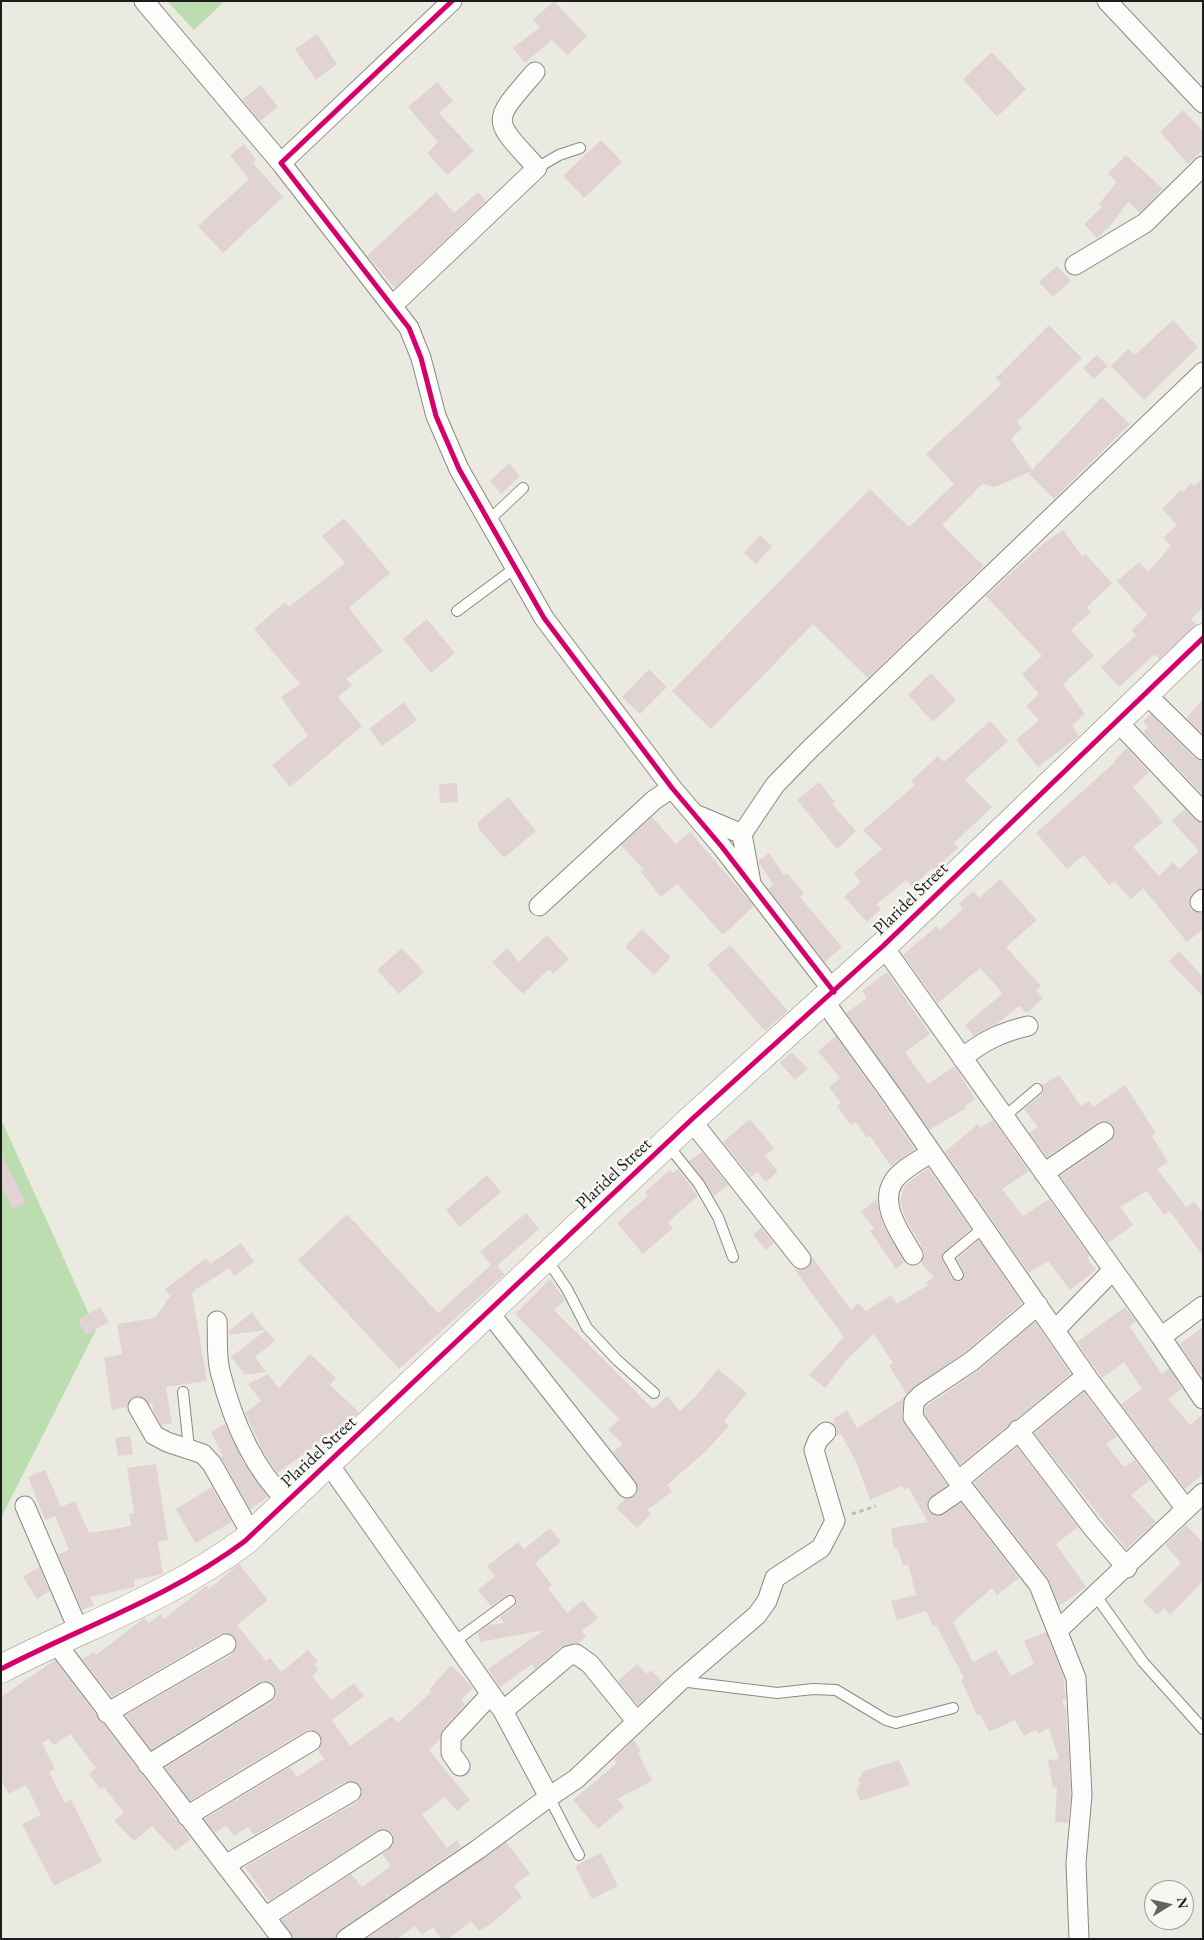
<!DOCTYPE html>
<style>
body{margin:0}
#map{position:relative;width:1204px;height:1940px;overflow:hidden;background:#ebeae0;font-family:"EB Garamond",serif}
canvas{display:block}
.frame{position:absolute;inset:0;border:2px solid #1c1c1c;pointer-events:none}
.north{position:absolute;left:1144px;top:1880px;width:50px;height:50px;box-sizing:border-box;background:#f6f6f2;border:1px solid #9f9f9c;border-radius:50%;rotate:81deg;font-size:14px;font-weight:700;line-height:20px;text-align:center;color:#1c1c1c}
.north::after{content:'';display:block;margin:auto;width:18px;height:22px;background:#646461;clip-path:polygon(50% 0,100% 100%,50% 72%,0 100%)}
</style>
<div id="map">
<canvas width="1204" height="1940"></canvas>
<div class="frame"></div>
<div class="north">N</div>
</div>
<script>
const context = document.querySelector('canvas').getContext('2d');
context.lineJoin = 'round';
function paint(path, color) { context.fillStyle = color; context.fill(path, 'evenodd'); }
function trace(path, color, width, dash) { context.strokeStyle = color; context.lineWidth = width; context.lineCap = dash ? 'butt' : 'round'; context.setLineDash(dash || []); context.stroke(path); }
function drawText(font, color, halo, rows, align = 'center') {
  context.font = font + ' "EB Garamond",serif'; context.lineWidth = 5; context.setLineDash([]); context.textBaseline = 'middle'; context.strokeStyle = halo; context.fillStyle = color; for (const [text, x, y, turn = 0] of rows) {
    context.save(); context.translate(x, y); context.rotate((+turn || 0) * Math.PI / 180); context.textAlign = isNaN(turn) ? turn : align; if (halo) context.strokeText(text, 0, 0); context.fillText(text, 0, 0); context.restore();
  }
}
const green = new Path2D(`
 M167,1H225L194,30Z
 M1,1119L96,1330L1,1518Z`);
const building = new Path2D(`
 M554,1L587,36L567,55L552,40L525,63L513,48L540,27L533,20Z
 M317,34L337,64L316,80L295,49Z
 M992,52L1026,89L997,117L963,79Z
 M437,82L453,101L439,113L474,151L447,175L427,153L438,142L408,107Z
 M261,85L278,107L260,121L242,99Z
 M1183,110L1203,131V150L1188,164L1160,132Z
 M601,140L622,162L584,198L563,176Z
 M244,144L256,160L253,163L283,197L223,253L198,226L249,179L230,155Z
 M1126,155L1163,189L1140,213L1128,202L1110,226L1097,238L1084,224L1102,207L1099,204L1117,182L1108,174Z
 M436,192L454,213L478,192L486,201L395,288L367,256Z
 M1057,266L1071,281L1053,297L1039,282Z
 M1173,320L1198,347L1144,400L1111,366L1128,349L1135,355Z
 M1049,325L1082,358L1017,422L1022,428L1011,439L1032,470L1102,397L1130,424L1054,499L1029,474L1032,471L995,487L982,484L942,525L984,566L868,678L813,624L711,729L672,691L870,489L909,527L954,484L926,454L1002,384L996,378Z
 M1097,355L1108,366L1094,379L1083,368Z
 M509,463L520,476L501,494L490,481Z
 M1203,478V607L1191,619L1196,625L1159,659L1155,654L1119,687L1101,667L1136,635L1132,630L1147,615L1117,581L1139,562L1148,572L1171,546L1163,538L1177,525L1162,509L1181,490L1183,492L1191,483L1194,486Z
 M344,518L390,573L349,608L383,651L346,679L352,685L338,697L362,726L290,787L272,765L308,736L281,697L300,684L254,629L285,602L289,607L345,563L322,536Z
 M1063,530L1082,556L1085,554L1112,583L1087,607L1091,612L1071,630L1094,656L1063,684L1085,714L1072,725L1079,736L1038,767L1016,740L1039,720L1026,706L1039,694L1022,674L1042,656L986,596L1044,543Z
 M760,535L772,546L756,564L744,553Z
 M427,619L455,653L431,673L403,639Z
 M649,669L667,687L640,714L622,697Z
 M931,673L956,700L933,722L908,695Z
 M1203,699V734L1186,718Z
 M404,702L417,720L382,746L369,729Z
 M1151,714L1195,758L1203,761V795L1143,732L1148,727L1143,721Z
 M990,721L1008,741L965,780L992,807L954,843L958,848L934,870L932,868L912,887L906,880L877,904L881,909L867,922L844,897L861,882L854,873L882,849L863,830L915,785L911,781L938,756L944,762Z
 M1127,748L1149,772L1133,787L1163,822L1133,847L1159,876L1173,862L1179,869L1199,851L1172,821L1185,809L1195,820L1203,823V888L1195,891L1189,900L1192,910L1203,913V929L1187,942L1143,888L1131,899L1114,881L1109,885L1084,855L1067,869L1036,833L1115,762L1114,761Z
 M819,782L835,802L832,804L856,831L837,849L797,800Z
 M457,783L458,802L440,803L439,784Z
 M508,797L536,831L504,858L478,828V822Z
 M652,817L676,844L690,832L754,906L723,935L677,884L661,897L641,872L644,870L621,845Z
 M769,853L784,875L787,873L804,893L800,897L842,947L825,962L768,889L773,884L758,861Z
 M1000,879L1037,920L1006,947L1041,986L1036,990L1043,998L1027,1013L1019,1006L998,1023L974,1036L965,1025L1002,994L998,988L980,968L938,1003L903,955L937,926L940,930L963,909L959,904L973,891L979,898Z
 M642,929L671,957L654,975L625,947Z
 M547,935L569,959L553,974L549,969L523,994L492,962L507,948L519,962Z
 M730,945L788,1011L765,1031L707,965Z
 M402,948L424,972L399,994L377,970Z
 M1179,951L1203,977V997L1169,961Z
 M887,972L930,1034L905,1052L928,1084L955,1066L975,1099L965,1106L966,1108L929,1130L846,1013L867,998L862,991Z
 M836,1036L915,1149L891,1166L870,1136L867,1138L856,1122L851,1125L837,1106L841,1103L829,1087L840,1078L818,1051Z
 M792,1052L808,1069L795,1080L780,1063Z
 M1059,1075L1081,1106L1089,1101L1093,1107L1125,1085L1156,1133L1152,1136L1168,1162L1157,1169L1186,1207L1194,1202L1203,1213V1256L1170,1211L1164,1215L1147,1191L1120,1207L1133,1225L1108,1243L1060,1176L1111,1141L1115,1132L1113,1125L1104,1121L1098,1122L1047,1157L1029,1133L1038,1127L1024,1109L1042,1094L1044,1088L1042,1085Z
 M750,1119L774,1148L765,1156L778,1171L766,1182L757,1172L751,1177L723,1142Z
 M993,1120L1029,1171L1002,1189L1023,1216L1049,1199L1090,1256L1087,1258L1096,1270L1070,1290L1048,1261L1029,1273L945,1152L978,1124L980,1128Z
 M702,1152L728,1185L714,1196L689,1161Z
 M1,1154L26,1202L13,1209L1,1185Z
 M928,1168L971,1229L942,1255V1260L952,1278L957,1282L964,1279V1272L957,1259L979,1240L1022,1303L965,1352L906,1394L889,1365L893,1363L874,1334L848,1358L825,1388L809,1375L844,1337L794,1269L802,1270L808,1268L812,1257L851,1310L858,1303L866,1311L891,1295L897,1304L928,1285L926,1283L934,1277L921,1263L924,1255L923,1250L904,1215L900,1200L905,1185Z
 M678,1169L698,1196L668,1222L673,1228L643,1254L617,1223L648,1196L645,1192L670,1170L672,1173Z
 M487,1175L501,1192L460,1227L446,1210Z
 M876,1199L883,1224L904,1262L896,1269L870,1231L874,1228L861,1212Z
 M526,1213L539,1229L497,1266L505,1274L399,1369L298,1260L347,1214L438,1313L491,1265L480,1252Z
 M761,1227L774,1243L766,1250L753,1235Z
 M241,1243L254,1262L234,1276L229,1268L197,1289L196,1287V1290L192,1293L207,1381L166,1387L172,1423L161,1425L154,1412L152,1403L149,1404L144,1398L139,1396L132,1398L127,1407L112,1410L104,1358L122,1354L117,1324L155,1318L170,1296L165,1289L206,1258L210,1264Z
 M550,1279L565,1300L554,1310L653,1409L667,1396L680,1411L696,1396L718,1369L747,1393L724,1421L729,1426L705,1452L667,1485L672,1492L647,1510L651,1514L637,1528L616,1508L625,1499L634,1496L638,1487L613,1452L623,1444L608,1430L619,1419L515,1314Z
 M100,1307L109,1322L86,1335L78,1320Z
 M1125,1307L1136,1321L1129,1326L1162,1374L1169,1368L1182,1389L1168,1399L1190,1425L1203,1414V1474L1185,1489L1121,1404L1142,1389L1124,1362L1102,1378L1077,1342Z
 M252,1312L265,1330L229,1335V1331Z
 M1035,1322L1071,1374L960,1465L924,1414L925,1407L979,1370Z
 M1203,1327V1373L1200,1375L1180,1344Z
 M266,1330L275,1341L255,1357L266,1372L245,1375L231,1357Z
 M310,1354L336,1378L330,1385L359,1412L333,1436L329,1432L318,1444L277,1473L263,1451L245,1413L261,1401L248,1384L268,1374L279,1388Z
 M1084,1392L1117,1436L1106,1444L1124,1467L1135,1460L1150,1480L1131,1495L1156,1522L1126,1549L1034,1433Z
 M905,1397L902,1416L904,1423L947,1485L928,1500V1511L939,1516L961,1503L1019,1578L997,1595L992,1588L953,1622L973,1662L996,1650L1011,1676L1034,1664L1024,1641L1046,1632L1063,1675L1066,1699L1062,1700L1066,1710L1071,1795L1068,1823L1055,1822L1057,1787L1053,1788L1048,1760L1059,1759L1049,1728L1038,1734L1036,1730L1024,1736L1015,1720L989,1732L980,1714L977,1715L961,1680L964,1678L936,1625L933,1626L926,1611L897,1620L891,1601L916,1595L908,1564L903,1566L897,1548H894L891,1528L928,1522L908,1487L905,1490L902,1486L870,1500L857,1464L841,1434L836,1436L837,1429L832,1423L834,1422L833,1419L847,1410L857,1428Z
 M225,1424L244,1463L268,1497L250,1509L221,1457L223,1456L211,1432Z
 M130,1436L133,1454L118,1456L115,1438Z
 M1017,1447L1078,1527L1056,1544L1086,1587L1059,1606L1048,1578L974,1483Z
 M156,1464L168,1540L158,1542L163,1574L134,1580L135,1587L90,1597L94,1605L82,1610L58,1554L69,1550L55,1516L45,1520L28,1477L45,1470L61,1507L75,1501L89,1533L131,1526L129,1514L134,1513L127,1468Z
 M212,1487L232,1522L195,1543L176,1509Z
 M1186,1525L1203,1543V1581L1170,1615L1164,1608L1157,1615L1143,1601L1181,1563L1165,1545Z
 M550,1528L561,1542L535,1563L552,1585L548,1588L567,1613L583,1600L598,1618L582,1631L586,1637L579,1643L561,1647L535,1669L532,1664L500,1687L488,1669L544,1630L480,1642L478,1633L488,1625L504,1623L500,1617L514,1607L517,1601L515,1597L509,1594L491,1606L478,1590L495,1576L487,1566L518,1542L524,1549Z
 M239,1564L268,1600L237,1625L266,1661L270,1658L281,1672L308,1650L318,1662L314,1664L319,1670L312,1676L331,1700L354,1683L364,1696L332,1720L350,1746L392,1716L398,1723L431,1692L429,1690L451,1665L473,1688L461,1700L465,1705L443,1729L440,1739L429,1750L470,1800L457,1811L444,1797L422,1815L447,1848L457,1840L461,1847L340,1930L335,1939H293L281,1920L351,1874L362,1887L391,1866L382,1854L393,1845V1834L388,1830L377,1831L269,1901L245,1867L357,1802L362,1792L357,1783L345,1782L254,1835L248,1827L234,1836L226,1825L215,1833L204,1819L290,1767L297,1777L324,1759L318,1750L322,1741L320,1735L311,1730L305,1731L190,1801L165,1768L271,1702L276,1692L274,1686L265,1681L259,1682L151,1750L125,1715L232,1654L237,1644L235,1638L226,1633L220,1634L112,1697L82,1659L94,1652L96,1655L144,1618L149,1623L161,1614L164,1619L206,1586L209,1589Z
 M39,1567L50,1591L37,1599L23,1577Z
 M55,1660L191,1839L175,1851L152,1826L134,1841L114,1821L124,1813L104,1787L100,1789L89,1774L96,1768L70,1734L54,1745L48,1739L42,1743L55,1769L49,1772L65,1803L71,1799L102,1862L54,1886L22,1824L41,1815L26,1785L9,1794L1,1780V1697Z
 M637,1664L647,1674L651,1670L662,1682L638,1705L618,1681Z
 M634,1740L641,1752L638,1753L652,1781L617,1799L624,1807L598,1829L573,1800L617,1763L614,1759Z
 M899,1760L910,1785L860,1801L856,1791L860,1784L858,1779L864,1771Z
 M506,1842L530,1873L514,1886L522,1897L492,1923L479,1931L471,1921L448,1939H442L433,1927L422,1935L415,1926L397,1939H366Z
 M601,1853L618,1886L592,1899L575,1866Z`);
const path = new Path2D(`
 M852,1514L876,1506`);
const lane = new Path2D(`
 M537,168L559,155L580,148
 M488,521L523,488
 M457,611L515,568
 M1004,1117L1037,1089
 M667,1144L699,1184L718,1217L733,1257
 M546,1258L567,1289L587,1328L617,1360L654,1393
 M958,1275L948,1257L983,1228
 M183,1392L189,1448
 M1096,1596L1143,1662L1203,1729
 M454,1642L510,1601
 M680,1681L777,1693L813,1689L836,1690L886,1720L896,1723L953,1708
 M549,1797L579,1855`);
const street = new Path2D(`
 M144,1L281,163
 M452,1L281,163L409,328L421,358L436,416L459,469L544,618L672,788L722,847L834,992
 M1107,1L1203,103
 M1075,265L1145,223L1203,166
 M392,306L537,168C492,118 490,124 535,72
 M1145,693L1203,750
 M1116,720L1203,812
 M697,815L742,834
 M751,883L742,834L775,785L810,749L1203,372
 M1200,902L1203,899
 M539,906L654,800L672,788
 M883,946L1161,1337L1203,1399
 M824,1001L891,1094L1087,1377
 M962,1058C983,1041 1002,1032 1028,1026
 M691,1120L801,1259
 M1044,1173L1104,1132
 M913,1255C901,1234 879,1206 893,1182C900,1170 919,1161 930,1153
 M488,1311L627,1488
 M217,1321C218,1337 216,1355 220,1371C232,1419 251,1466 287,1501
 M1055,1330L1113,1270
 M1161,1337L1203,1306
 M138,1407L154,1435L167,1442L203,1454L212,1464L252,1535
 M1018,1430L1092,1527L1127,1568
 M328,1463L503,1711L549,1797L477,1850L346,1939
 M958,1481L913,1417L914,1402L921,1395L972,1361L1038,1305
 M938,1505L963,1488
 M25,1506L79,1631
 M1057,1631L1203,1493
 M55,1642L282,1939
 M503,1711L568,1656L576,1654L590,1664L637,1722
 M107,1713L226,1644
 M148,1765L265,1692
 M460,1766L451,1753V1737L491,1694
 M549,1797L576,1779L680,1681L757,1615L767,1601L775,1578L821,1548L835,1521L814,1450L818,1440L826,1432
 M187,1816L311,1741
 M225,1865L351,1792
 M265,1917L383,1840
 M1079,1939L1076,1863L1082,1795L1076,1678L1039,1585L958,1481L1086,1376L1186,1509`);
const secondary = new Path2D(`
 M1,1669C82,1627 172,1596 245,1541L691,1120L883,946L1203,638`);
const cycleway = new Path2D(`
 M452,1L281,163L409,328L421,358L436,416L459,469L544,618L672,788L722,847L834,992
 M1,1669C82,1627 172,1596 245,1541L691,1120L883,946L1203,638`);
const streetNames = [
 ["Plaridel Street",911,899,-44],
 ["Plaridel Street",614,1174,-43],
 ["Plaridel Street",319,1452,-43]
];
paint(green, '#bcddaf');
paint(building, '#e1d3d4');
trace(lane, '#8a8a85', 12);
trace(street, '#8a8a85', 21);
trace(secondary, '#8a8a85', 29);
trace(path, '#babab7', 3, [4, 4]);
trace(lane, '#fcfcfa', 10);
trace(street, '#fcfcfa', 19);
trace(secondary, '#fcfcfa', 28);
trace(cycleway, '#d6006c', 5);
drawText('18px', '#1c1c1c', '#f6f6f2', streetNames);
</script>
